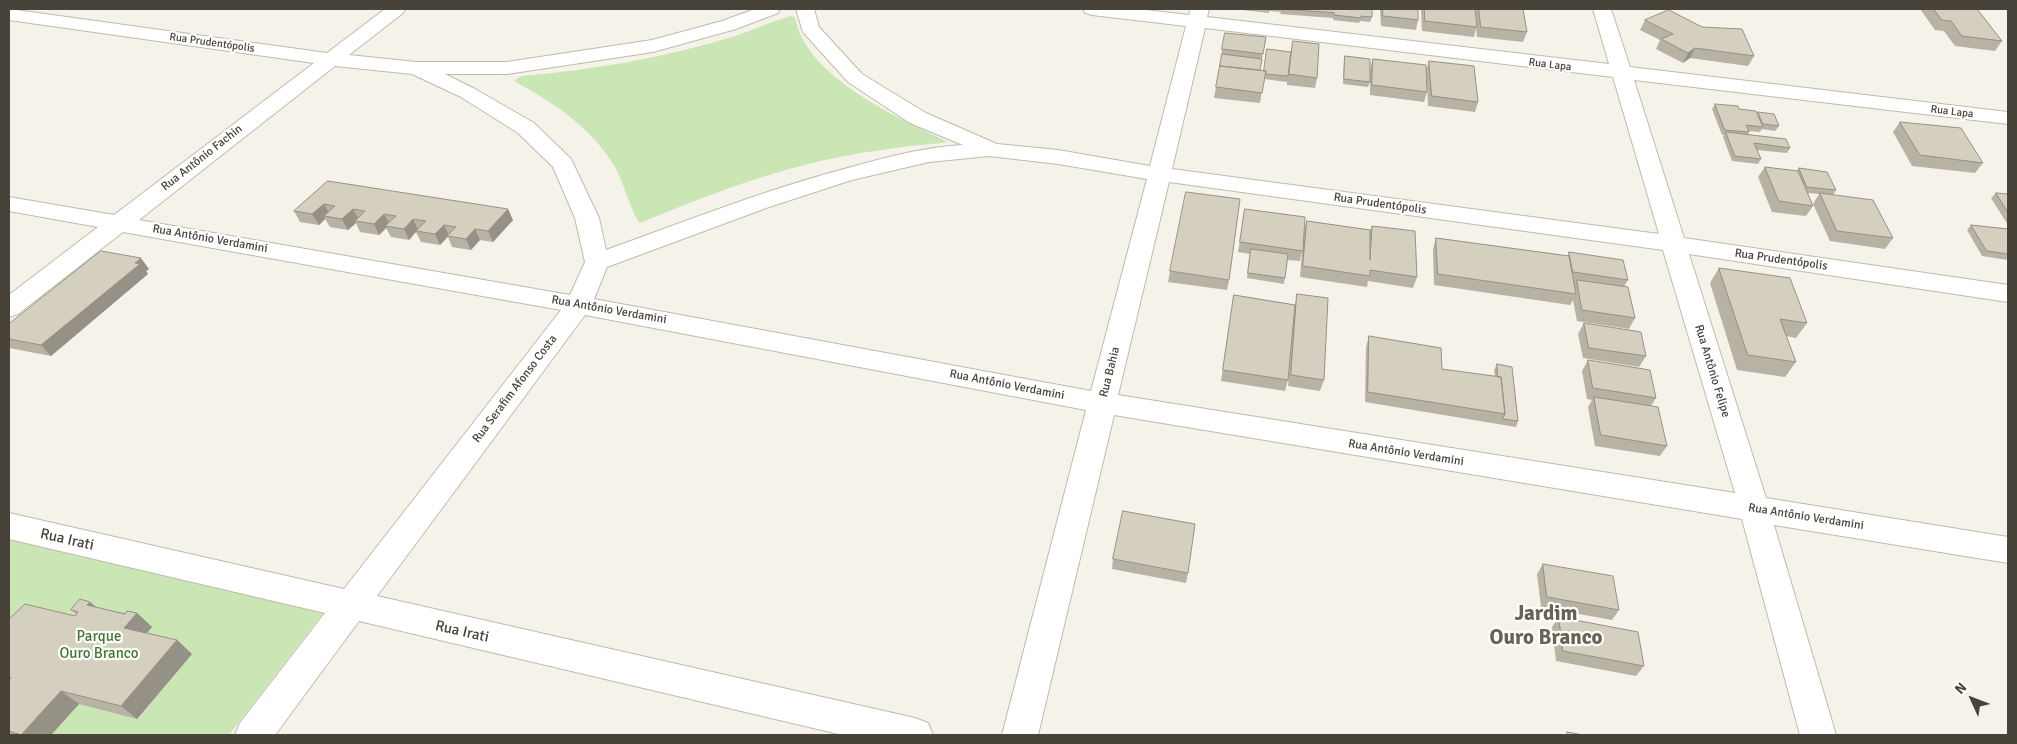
<!DOCTYPE html>
<meta charset="utf-8">
<style>
body{margin:0}
#map{position:relative;width:2017px;height:744px;overflow:hidden;background:#f4f2e9;font-family:Signika,sans-serif}
canvas{display:block}
.frame{position:absolute;inset:0;border:10px solid #474338;pointer-events:none}
.north{position:absolute;left:1947px;top:674px;width:50px;height:50px;-webkit-text-stroke:4px #fff;paint-order:stroke;rotate:313deg;font-size:14px;font-weight:700;line-height:20px;text-align:center;color:#474338}
.north::after{content:'';display:block;margin:auto;width:18px;height:22px;background:#474338;clip-path:polygon(50% 0,100% 100%,50% 72%,0 100%)}
</style>
<div id="map">
<canvas width="2017" height="744"></canvas>
<div class="frame"></div>
<div class="north">N</div>
</div>
<script>
const context = document.querySelector('canvas').getContext('2d');
context.lineJoin = 'round';
function paint(path, color) { context.fillStyle = color; context.fill(path, 'evenodd'); }
function trace(path, color, width, dash) { context.strokeStyle = color; context.lineWidth = width; context.lineCap = dash ? 'butt' : 'round'; context.setLineDash(dash || []); context.stroke(path); }
function drawText(font, color, halo, rows, align = 'center') {
  context.font = font + ' Signika,sans-serif'; context.lineWidth = 4.5; context.setLineDash([]); context.textBaseline = 'middle'; context.strokeStyle = halo; context.fillStyle = color; for (const [text, x, y, turn = 0] of rows) {
    context.save(); context.translate(x, y); context.rotate((+turn || 0) * Math.PI / 180); context.textAlign = isNaN(turn) ? turn : align; if (halo) context.strokeText(text, 0, 0); context.fillText(text, 0, 0); context.restore();
  }
}
const green = new Path2D(`
 M790,16L795,17C805,77 899,118 948,142C901,147 855,152 809,164C751,178 695,200 640,223C632,214 623,181 615,167C591,127 554,103 514,81L521,76C593,70 663,58 732,37C752,31 770,22 790,16Z
 M9,532L328,607L229,735H9Z`);
const minor = new Path2D(`
 M9,9L327,53L385,9H405L403,13L349,55L416,62H507L652,40L722,21L755,9H780L778,13L736,29L653,52L507,74H445L475,89L534,123L571,159L599,218L606,250C689,220 770,188 855,166C891,156 926,147 963,145L910,123L848,82L803,32L796,9H814L819,27L862,74L926,113L997,144L1058,150L1150,166L1186,26L1092,15L1085,13L1083,9H1137L1189,15L1191,9H1209L1207,17L1609,64L1593,9H1611L1630,67L2008,112V124L1634,80L1684,238L2008,285V302L1689,254L1766,498L2008,537V563L1774,525L1836,735H1800L1742,519L1114,415L1038,735H1002L1086,410L585,315L377,596L915,718L928,723L933,735H843L359,621L275,735H235L240,723L325,613L9,539V513L344,589L561,310L123,232L18,314L9,317V295L98,227L9,211V197L114,215L314,63L9,20ZM1205,28L1613,77L1659,234L1172,169ZM335,66L412,74L461,97L518,133L553,167L575,218L585,262L570,295L139,220ZM989,156L1058,164L1147,179L1091,391L594,299L607,267L769,207L852,180L929,162ZM1169,182L1663,250L1735,493L1118,395Z`);
const wall = new Path2D(`
 M1233,9H1372V17L1370,22L1360,21L1359,23L1333,20V18L1280,14L1281,12L1269,11V13Z
 M1380,9H1418V20L1416,30L1381,26Z
 M1421,9H1523L1527,32L1523,42L1477,37L1476,28L1474,37L1422,31Z
 M1920,9H1977L2002,41L1995,51L1955,46L1944,31L1935,30Z
 M1645,20L1754,56L1748,66L1690,58L1683,63L1656,49L1660,40L1640,30Z
 M1266,37L1260,70L1264,71L1291,52L1293,41L1317,78L1315,88L1287,85V82L1264,79L1260,103L1214,98L1221,60L1222,49Z
 M1345,56L1370,82L1368,87L1343,84L1344,61Z
 M1373,59L1426,71L1429,61L1478,102L1475,112L1428,106L1427,80V92L1424,102L1370,95V69Z
 M1715,104L1758,114V112L1779,126L1775,131L1762,129L1760,132L1748,131L1749,132L1748,134L1790,148L1787,153L1757,150L1761,159L1758,164L1732,161L1723,137L1724,135H1722L1712,109Z
 M1900,122L1983,163L1975,173L1912,166L1893,132Z
 M1765,167L1797,171L1799,168L1836,190L1833,195L1893,238L1885,249L1830,241L1813,204L1819,194L1808,193L1813,206L1806,216L1772,212L1758,177Z
 M328,181L513,220L493,242L480,240L471,250L452,247L448,237L440,245L421,242L416,232L409,240L391,237L386,228L379,235L360,232L356,223L348,230L330,227L325,219L319,225L300,222L294,211Z
 M1996,193L2008,194V225L1991,198Z
 M1245,209L1304,231L1307,221L1370,230L1372,226L1417,277L1413,288L1368,281L1367,287L1300,277L1302,251L1300,261L1287,260L1284,284L1247,278L1250,254L1238,252Z
 M1971,225L2008,229V260L1982,256L1967,230Z
 M1436,238L1568,256L1569,252L1628,280L1624,287L1635,318L1629,329L1577,321L1573,300L1570,305L1434,285L1433,249Z
 M1719,268L1807,323L1796,338L1786,336L1796,362L1785,377L1737,370L1710,283Z
 M149,269L146,271L148,274L51,356L9,348V324Z
 M1170,271L1229,280L1227,290L1168,282Z
 M1297,294L1324,380L1320,391L1288,386L1293,325L1288,380L1285,391L1221,381L1234,295L1295,305Z
 M1584,323L1646,356L1639,367L1583,358L1578,334Z
 M1369,336L1442,369L1495,377L1494,370L1497,364L1518,421L1516,427L1365,402L1366,347Z
 M1588,360L1656,398L1651,406L1667,446L1660,456L1595,446L1588,407L1592,400L1587,399L1582,371Z
 M1113,559L1188,573L1186,583L1112,569Z
 M1543,564L1619,610L1612,620L1541,607L1537,574Z
 M90,602L96,607L125,614L137,613L152,627L147,633L177,640L192,654L137,719L79,704L51,735H9V619L75,616L76,614L71,610Z
 M1559,617L1644,666L1636,676L1556,661L1552,627Z`);
const shadedWall = new Path2D(`
 M1695,48L1690,58L1683,63L1688,53Z
 M324,204L330,215L324,216L325,219L319,225L312,214Z
 M353,209L359,220L355,221L356,223L348,230L342,219Z
 M508,209L513,220L493,242L488,231Z
 M384,214L390,224L385,226L386,228L379,235L374,224Z
 M413,219L418,230L416,231V232L409,240L404,229Z
 M444,225L449,235L440,245L435,234Z
 M475,229L480,240L471,250L466,239Z
 M141,258L149,269L146,271L148,274L51,356L41,345Z
 M90,602L106,616L87,605Z
 M137,613L152,627L139,642L124,628Z
 M177,640L192,654L137,719L121,706Z
 M61,691L79,704L51,735H21Z`);
const building = new Path2D(`
 M1281,9H1372V17L1361,16V18L1334,15V13Z
 M1383,9H1418V20L1383,16Z
 M1425,9H1475L1477,27L1425,21Z
 M1479,9H1523L1527,32L1481,27Z
 M1934,9H1977L2002,41L1962,36L1951,21L1942,20Z
 M1669,10L1702,27L1742,29L1754,56L1695,48L1688,53L1661,39L1673,34L1645,20Z
 M1225,33L1266,37L1263,54L1222,49Z
 M1293,41L1319,44L1317,78L1289,74Z
 M1267,49L1291,52L1288,76L1265,74L1266,71H1264Z
 M1222,54L1262,59L1260,70L1220,66Z
 M1345,56L1370,59V82L1344,79Z
 M1373,59L1426,65L1427,92L1372,85Z
 M1429,61L1474,66L1478,102L1432,96Z
 M1220,66L1266,71L1262,93L1216,87Z
 M1715,104L1738,106L1739,109L1756,111L1763,127L1746,125L1749,132L1725,130Z
 M1758,112L1774,114L1779,126L1763,124Z
 M1900,122L1961,128L1983,163L1920,155Z
 M1726,132L1786,139L1790,148L1754,143L1761,159L1735,156Z
 M1765,167L1798,171L1813,206L1779,201Z
 M1799,168L1827,172L1836,190L1807,187Z
 M328,181L508,209L488,231L475,229L466,239L447,236L456,227L444,225L435,234L416,231L426,221L413,219L404,229L385,226L396,216L384,214L374,224L355,221L365,211L353,209L342,219L324,216L335,206L324,204L312,214L294,211Z
 M1186,192L1240,199L1229,280L1170,271Z
 M1820,193L1873,200L1893,238L1837,231Z
 M1996,193L2008,194V212Z
 M1245,209L1305,217L1303,251L1240,242Z
 M1307,221L1370,230V260L1372,226L1415,231L1417,277L1370,270V276L1303,266Z
 M1971,225L2008,229V254L1987,251Z
 M1436,238L1569,256L1576,294L1438,274Z
 M1251,249L1288,254L1285,278L1248,273Z
 M101,251L141,258L135,263L140,264L41,345L9,339V324Z
 M1569,252L1623,260L1628,280L1573,272Z
 M1719,268L1790,278L1807,323L1780,319L1796,362L1748,355Z
 M1577,280L1628,287L1635,318L1582,310Z
 M1297,294L1328,298L1324,380L1291,375Z
 M1234,295L1295,305L1288,380L1223,370Z
 M1584,323L1641,332L1646,356L1589,348Z
 M1369,336L1441,348L1442,369L1501,377L1505,414L1368,392Z
 M1588,360L1650,370L1656,398L1593,388Z
 M1497,364L1512,367L1518,421L1502,419L1505,414L1501,377H1498Z
 M1594,397L1658,407L1667,446L1601,435Z
 M1123,511L1195,524L1188,573L1113,559Z
 M1543,564L1613,576L1619,610L1547,597Z
 M80,599L90,602L87,605L125,614L127,611L137,613L124,628L177,640L121,706L61,691L21,735L9,731V680L11,678L9,677V619L25,604L75,616L78,612L71,610Z
 M1559,617L1638,632L1644,666L1563,651Z
 M1567,732L1583,735H1568Z`);
const farStreetnames = [
 ["Rua Prudentópolis",212,43,8],
 ["Rua Lapa",1550,65,7],
 ["Rua Lapa",1952,112,7]
];
const streetNames = [
 ["Rua Antônio Fachin",202,158,-38],
 ["Rua Prudentópolis",1380,204,8],
 ["Rua Antônio Verdamini",210,239,10],
 ["Rua Prudentópolis",1781,260,8],
 ["Rua Antônio Verdamini",609,310,10],
 ["Rua Antônio Felipe",1712,371,73],
 ["Rua Bahia",1110,372,-76],
 ["Rua Antônio Verdamini",1007,385,11],
 ["Rua Serafim Afonso Costa",515,389,-53],
 ["Rua Antônio Verdamini",1406,453,9],
 ["Rua Antônio Verdamini",1806,517,9]
];
const nearStreetnames = [
 ["Rua Irati",67,540,13],
 ["Rua Irati",462,632,13]
];
const nearParknames = [
 ["Parque",99,637],
 ["Ouro Branco",99,654]
];
const nearDistrictnames = [
 ["Jardim",1546,614],
 ["Ouro Branco",1546,638]
];
paint(green, '#cae6b4');
trace(minor, '#bfbbac', 2);
paint(minor, '#fff');
paint(wall, '#b7b2a4');
paint(shadedWall, '#959186');
paint(building, '#d5cfbf');
trace(building, '#959186', 1);
drawText('11px', '#474338', '#fff', farStreetnames);
drawText('12px', '#474338', '#fff', streetNames);
drawText('15px', '#474338', '#fff', nearStreetnames);
drawText('15px', '#41772d', '#fff', nearParknames);
drawText('bold 21px', '#6a6250', '#fff', nearDistrictnames);
</script>
